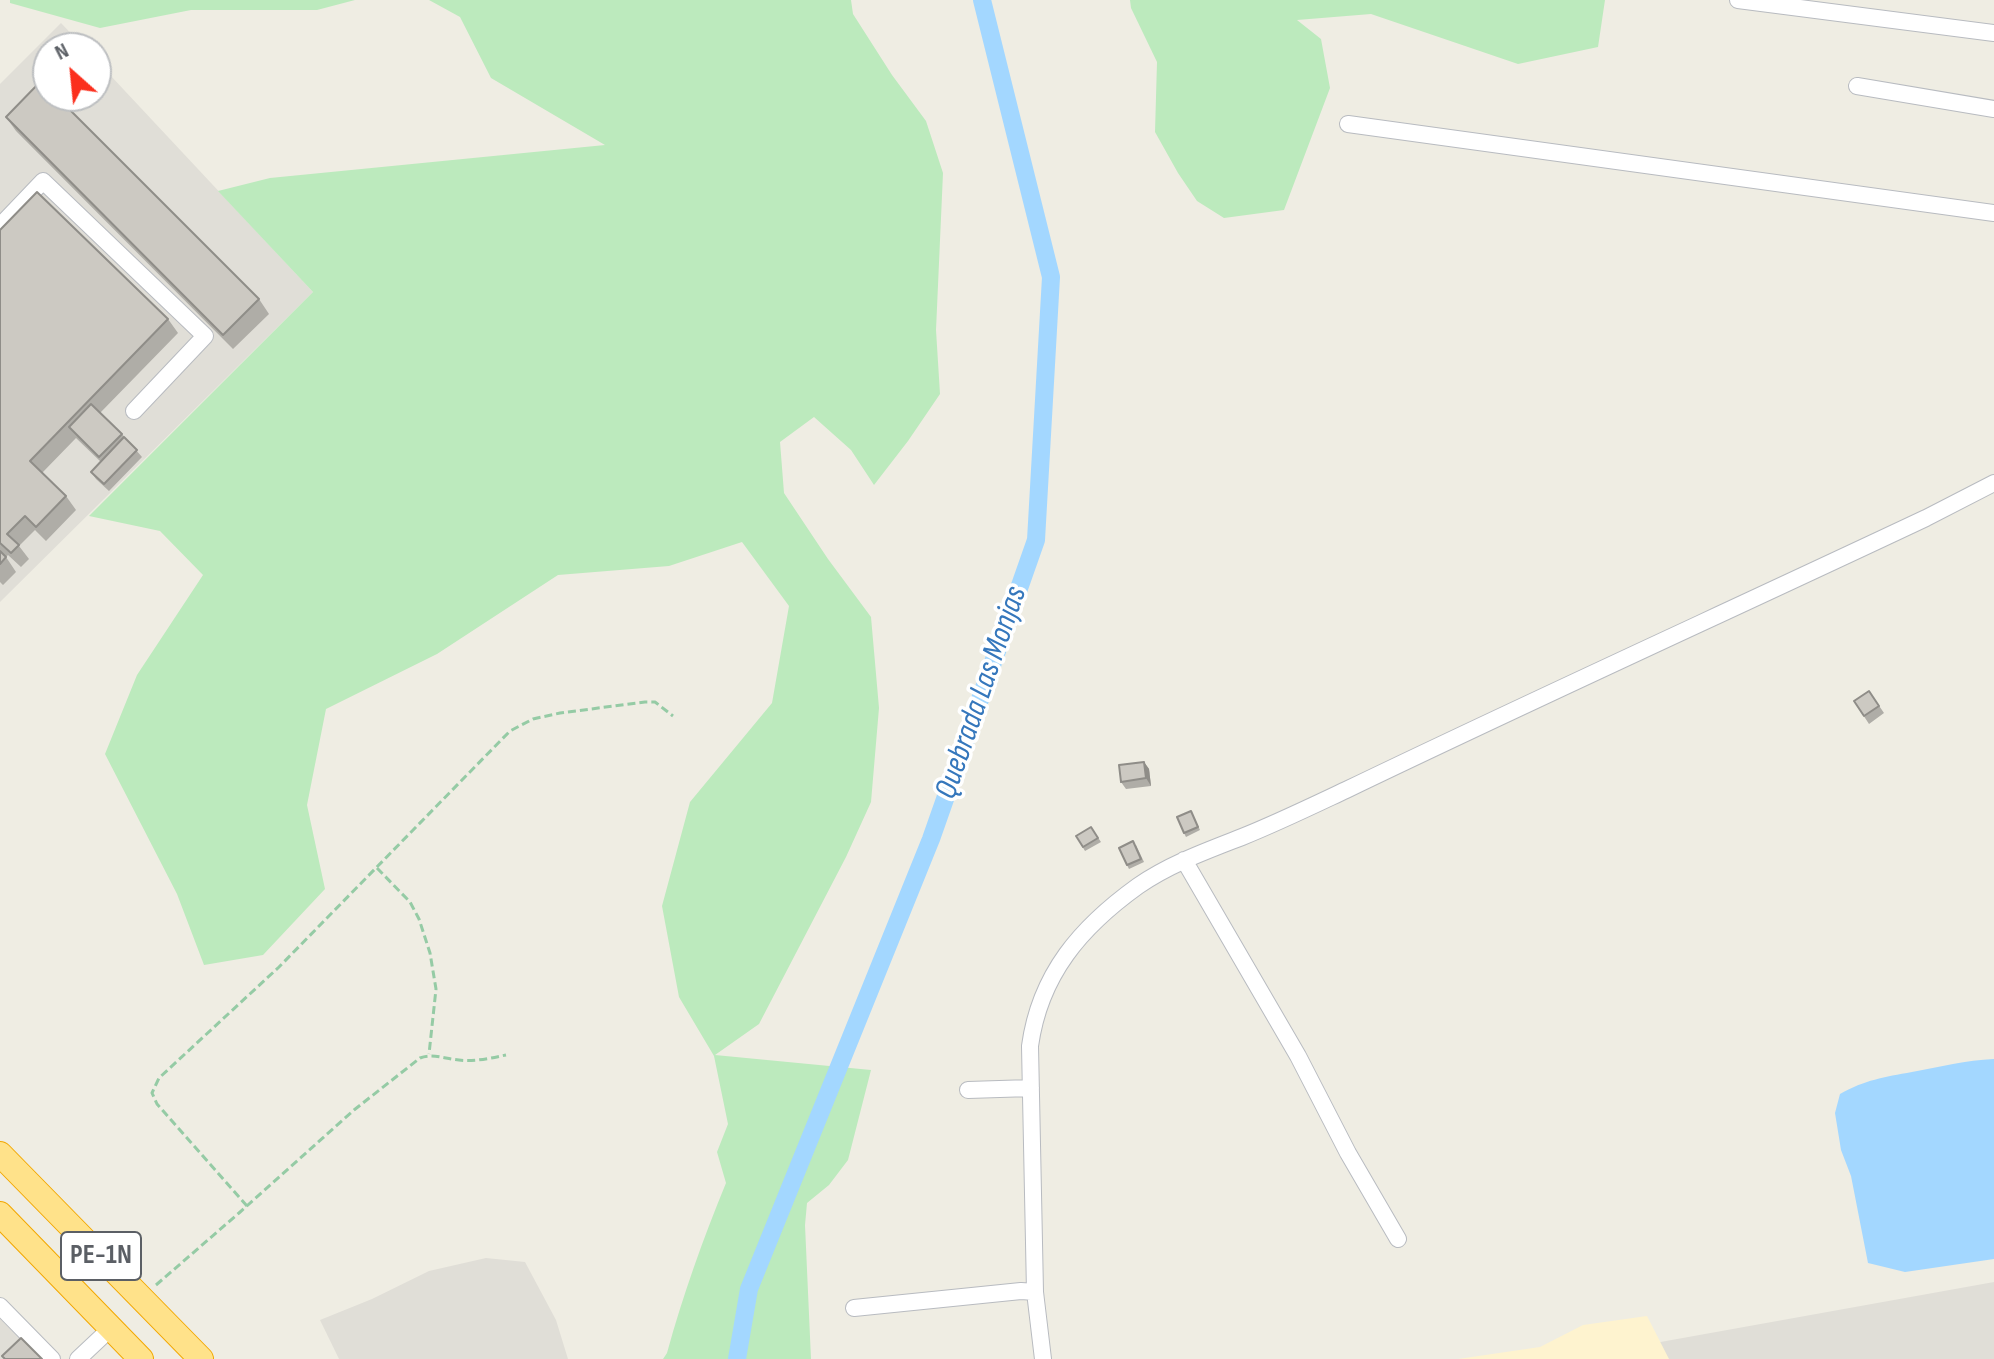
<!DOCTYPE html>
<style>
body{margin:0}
#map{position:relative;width:1994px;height:1359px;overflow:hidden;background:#efede3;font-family:"Sofia Sans Condensed",sans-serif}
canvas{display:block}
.north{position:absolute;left:32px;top:32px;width:80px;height:80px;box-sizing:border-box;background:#fff;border:2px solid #bdbfc1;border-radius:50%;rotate:333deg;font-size:22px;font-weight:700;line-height:32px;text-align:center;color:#5b5f65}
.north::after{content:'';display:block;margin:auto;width:28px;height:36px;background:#fb2f1d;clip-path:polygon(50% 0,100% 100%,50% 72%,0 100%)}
</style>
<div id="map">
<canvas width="1994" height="1359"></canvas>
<div class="north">N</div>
</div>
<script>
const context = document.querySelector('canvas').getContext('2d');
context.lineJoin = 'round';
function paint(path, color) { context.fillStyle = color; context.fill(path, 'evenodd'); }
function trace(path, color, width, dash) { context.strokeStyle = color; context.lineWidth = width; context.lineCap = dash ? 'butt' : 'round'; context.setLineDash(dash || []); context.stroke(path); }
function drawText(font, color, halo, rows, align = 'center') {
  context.font = font + ' "Sofia Sans Condensed",sans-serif'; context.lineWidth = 7; context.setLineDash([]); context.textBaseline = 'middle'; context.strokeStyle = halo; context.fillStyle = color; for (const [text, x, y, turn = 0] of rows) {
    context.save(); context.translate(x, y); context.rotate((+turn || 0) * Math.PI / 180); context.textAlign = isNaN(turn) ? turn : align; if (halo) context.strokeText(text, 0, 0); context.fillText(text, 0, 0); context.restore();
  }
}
const industrial = new Path2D(`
 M61,23L85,48H48V96H96V60L313,292L0,602V84Z
 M486,1258L525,1262L556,1320L568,1359H339L320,1320L372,1299L429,1271Z
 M1994,1282V1359H1566Z
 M0,1315L41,1359H0Z`);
const green = new Path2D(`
 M10,0H355L317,10H191L100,28L10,3Z
 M429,0H851L853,14L892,75L926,121L943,173L936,330L940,394L908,441L874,485L851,450L814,417L780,442L784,493L828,559L871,617L879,708L871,802L846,857L759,1024L715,1055L871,1070L848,1160L829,1185L807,1203L805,1225L811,1359H663L667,1353C683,1295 703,1239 726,1183L717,1152L728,1124L714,1056L679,997L662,906L690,802L772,703L789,606L742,542L669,566L558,575L437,654L326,709L307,805L325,889L263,955L204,965L177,894L105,754L137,675L203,575L160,531L89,516L313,292L218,191L270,178L605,145L491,78L460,17Z
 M1130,0H1605L1598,47L1518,64L1371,14L1297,20L1321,39L1330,88L1284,210L1224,218L1197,201L1178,173L1155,132L1157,62L1131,8Z`);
const sand = new Path2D(`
 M1647,1316L1669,1359H1458L1540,1347L1583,1325Z`);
const water = new Path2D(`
 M1994,1059V1259L1905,1272L1868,1263L1851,1176L1841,1150L1835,1113L1840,1094C1865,1080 1884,1077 1912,1072C1940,1067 1966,1060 1994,1059Z`);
const canal = new Path2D(`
 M737,1359L749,1289L931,839L1036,540L1051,277L982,0`);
const path = new Path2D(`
 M377,868L410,902L419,919L430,953L436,989L429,1054
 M247,1206L157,1104L152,1093L159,1078L279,967L510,731L533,719L560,713L645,702H655L673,716
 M156,1285L239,1213L354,1110L420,1058C433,1053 445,1059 459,1060C475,1062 491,1058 506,1055`);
const minor = new Path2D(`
 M1738,0L1994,33
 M1857,86L1994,109
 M1348,124L1994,213
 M0,226L43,181L205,336L134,411
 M1184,860L1298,1056L1348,1153L1398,1239
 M968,1090L1031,1088
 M0,1306L52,1359
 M854,1308L1021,1291L1035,1292
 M78,1359L111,1328
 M1043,1359L1035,1292L1030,1046C1040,974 1081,927 1138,886C1170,864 1206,851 1242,837C1277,823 1312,806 1346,790C1539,697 1733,609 1926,518L1994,483`);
const highway = new Path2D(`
 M0,1154L201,1359
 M0,1214L141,1359`);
const wall = new Path2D(`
 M6,117L259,299L269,314L233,349L16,131Z
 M0,230L168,319L178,333L100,413L122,434L142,457L109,491L96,479L91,472L101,462L76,438L42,473L66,496L76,510L46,541L35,530L19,546L29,559L21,567L8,555L6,557L16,572L3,585L0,582Z
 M1869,691L1884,713L1869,724L1854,701Z
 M1144,762L1149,769L1151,786L1126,789L1121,782Z
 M1191,811L1200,830L1186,837L1184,833Z
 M1091,827L1101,842L1085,851L1076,836Z
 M1136,845L1144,862L1129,869L1127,865Z`);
const shadedWall = new Path2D(`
 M1144,762L1149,769L1151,786L1146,778Z`);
const building = new Path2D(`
 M41,81L48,88V96H56L259,299L223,335L6,117Z
 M37,192L168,319L30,461L66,496L36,527L25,516L7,534L19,545L11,553L0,543V230Z
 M91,404L122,434L99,457L69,427Z
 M124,437L137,450L104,484L91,472Z
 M0,551L6,557L0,564Z
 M1869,691L1879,706L1864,716L1854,701Z
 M1144,762L1146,778L1121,782L1119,765Z
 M1191,811L1198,827L1184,833L1177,817Z
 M1091,827L1098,838L1083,847L1076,836Z
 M1133,841L1141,859L1127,865L1119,848Z
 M21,1338L42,1359H5L2,1356Z`);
const shields = [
 [101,1256,80]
];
const shieldNames = [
 ["PE-1N",101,1256]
];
const waterNames = [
 ["Quebrada Las Monjas",982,693,-71]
];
paint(industrial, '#e0ded7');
paint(green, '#bceabd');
paint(sand, '#fef3cf');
paint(water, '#a3d7ff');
trace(canal, '#a3d7ff', 18);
trace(minor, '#b8bbc0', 18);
trace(highway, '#f2a700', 26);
trace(path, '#95cba5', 3, [8, 4]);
trace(minor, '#fff', 16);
trace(highway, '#ffe28a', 24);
paint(wall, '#afada7');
paint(shadedWall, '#8f8d88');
paint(building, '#ccc9c2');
trace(building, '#8f8d88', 2);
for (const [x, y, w] of shields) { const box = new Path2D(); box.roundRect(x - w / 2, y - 24, w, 48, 6); context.fillStyle = '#fff'; context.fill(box); trace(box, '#5b5f65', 2); }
drawText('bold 28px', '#5b5f65', null, shieldNames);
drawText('italic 32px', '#3577bc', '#fff', waterNames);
</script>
